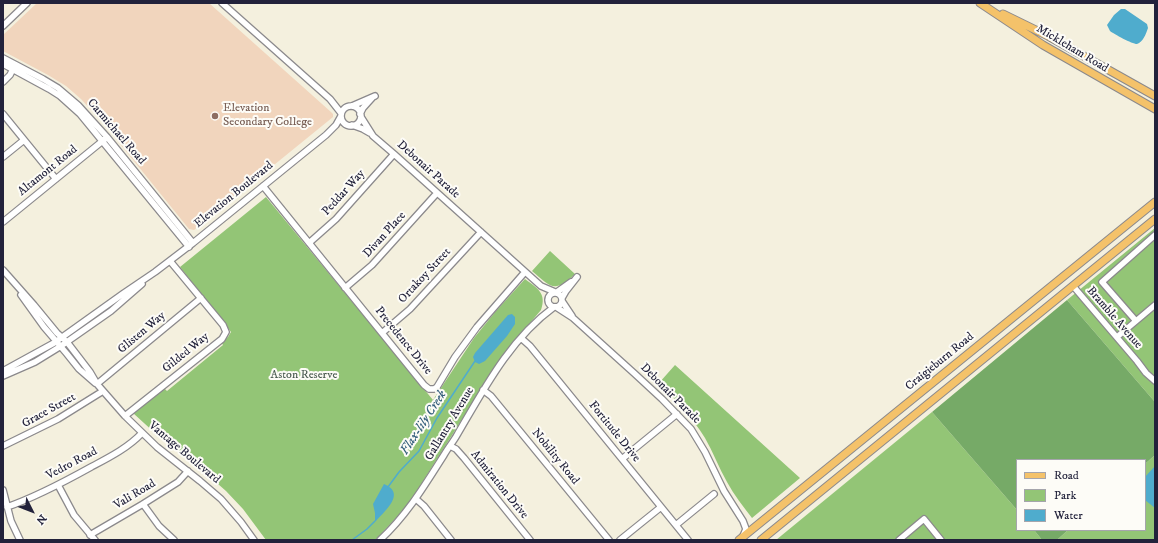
<!DOCTYPE html>
<style>
body{margin:0}
#map{position:relative;width:1158px;height:543px;overflow:hidden;background:#f4f0de;font-family:"IM FELL DW Pica",serif}
canvas{display:block}
.frame{position:absolute;inset:0;border:4px solid #22223b;pointer-events:none}
.legend{position:absolute;left:1016px;top:459px;width:130px;height:72px;box-sizing:border-box;background:#fdfcf7;border:1px solid #a5a5ac;margin:0;padding:5px 7px;list-style:none;font-size:12px;color:#22223b}
.legend li{display:flex;align-items:center;gap:8px;height:20px}
.legend b{width:20px;border:1px solid #a5a5ac}
.north{position:absolute;left:12px;top:491px;width:40px;height:40px;-webkit-text-stroke:3px #fdfcf7;paint-order:stroke;rotate:132deg;font-size:11px;font-weight:700;line-height:16px;text-align:center;color:#22223b}
.north::after{content:'';display:block;margin:auto;width:14px;height:18px;background:#22223b;clip-path:polygon(50% 0,100% 100%,50% 72%,0 100%)}
</style>
<div id="map">
<canvas width="1158" height="543"></canvas>
<div class="frame"></div>
<ul class="legend">
<li><b style="height:5px;background:#f4c26a"></b>Road</li>
<li><b style="height:11px;background:#93c576"></b>Park</li>
<li><b style="height:11px;background:#4faccd"></b>Water</li>
</ul>
<div class="north">N</div>
</div>
<script>
const context = document.querySelector('canvas').getContext('2d');
context.lineJoin = 'round';
function paint(path, color) { context.fillStyle = color; context.fill(path, 'evenodd'); }
function trace(path, color, width, dash) { context.strokeStyle = color; context.lineWidth = width; context.lineCap = dash ? 'butt' : 'round'; context.setLineDash(dash || []); context.stroke(path); }
function drawText(font, color, halo, rows, align = 'center') {
  context.font = font + ' "IM FELL DW Pica",serif'; context.lineWidth = 4; context.setLineDash([]); context.textBaseline = 'middle'; context.strokeStyle = halo; context.fillStyle = color; for (const [text, x, y, turn = 0] of rows) {
    context.save(); context.translate(x, y); context.rotate((+turn || 0) * Math.PI / 180); context.textAlign = isNaN(turn) ? turn : align; if (halo) context.strokeText(text, 0, 0); context.fillText(text, 0, 0); context.restore();
  }
}
const built = new Path2D(`
 M37,3H209L331,112L333,114V117L194,230L189,229L104,124L81,99L66,86L48,75L3,51V35Z`);
const green = new Path2D(`
 M266,197L433,400L474,338L496,311L525,279C537,288 547,293 541,310L500,359L415,494L401,513L375,540H266L243,509L226,491L202,470L156,434L133,413L164,388L167,391L223,345L221,342L228,337L231,332L180,267Z
 M1155,228V402L1067,300Z
 M550,251L575,274C554,294 551,287 532,271Z
 M675,365L800,478L752,518C743,506 734,495 727,482C719,468 713,452 705,438C692,417 676,400 659,383Z
 M932,412L1017,510V530H1034L1042,540H776Z
 M1155,455V540H1057L1068,530H1145V464Z`);
const forest = new Path2D(`
 M1067,300L1155,402V455L1145,464V460H1017V510L932,412Z
 M1034,530H1068L1057,540H1042Z`);
const water = new Path2D(`
 M1121,9H1125L1147,24L1148,28C1146,34 1143,42 1137,44C1132,44 1114,34 1110,31C1109,29 1108,27 1107,25L1114,15Z
 M512,314L515,317V324L507,336L485,361L479,364L475,362L473,357L475,353L508,315Z
 M1155,466V508L1145,500V477Z
 M384,484C406,493 386,510 376,521H375V513L373,504Z`);
const stream = new Path2D(`
 M388,487L399,472L419,451L437,418L475,361
 M352,540L367,529L375,521`);
const minor = new Path2D(`
 M222,3L330,99L341,113
 M3,26L27,3
 M3,58L43,79L58,88L78,105L107,137L193,243
 M3,64L49,89L60,96L80,114L189,247
 M3,82L10,75L14,67
 M352,106L375,96
 M341 116a10 10 0 1 1 20 0a10 10 0 1 1-20 0Z
 M3,114L56,179
 M360,114L363,108L372,98
 M361,117L373,136L394,154L541,286L555,292
 M352,125L363,129L370,133
 M3,157L24,140
 M263,186L424,385L429,389H434L437,387L455,357L477,327L525,272
 M3,222L105,139
 M309,243L336,219L394,154
 M3,270L34,305L57,333L67,342L90,372L97,384L125,416L157,447L200,481L221,499L241,522L254,540
 M1073,286L1137,361L1146,373L1155,381
 M345,288L372,265L437,193
 M557,292L571,282
 M548 300a7 7 0 1 1 14 0a7 7 0 1 1-14 0Z
 M21,295L44,327L56,341L67,354L79,369L95,383
 M562,298L566,291L577,277
 M562,301L572,316
 M556,307L573,318L635,374L662,399L691,429L705,452L724,491L743,521L746,529L743,536
 M1136,321L1102,282L1155,235
 M382,333L410,309L481,232
 M1117,337L1155,305
 M521,338L530,346L688,540
 M3,371L54,343L124,293L155,272L193,243L326,135L336,125L341,116
 M3,376L35,362L61,346L111,311L142,284
 M97,384L201,298
 M483,390L491,396L609,540
 M125,416L222,339L226,332L223,325L170,261
 M3,446L58,419L103,391
 M450,446L456,449L464,458L530,540
 M622,459L677,414
 M58,485L74,515L95,540
 M3,490L11,521L20,540
 M416,499L424,506L451,540
 M143,504L159,526L174,540
 M7,507C36,497 64,482 91,467C108,458 128,448 142,433
 M676,525L714,494
 M90,535L143,504L178,482L188,471
 M380,540C407,515 425,485 444,455C448,448 453,442 457,435C484,389 510,339 554,307
 M620,540L661,507
 M899,540L924,519L941,540`);
const major = new Path2D(`
 M980,3L1043,45L1155,109
 M1003,14L1048,36L1155,96
 M739,540L1155,202
 M761,540L1155,219`);
const markers = [
 [215,116,4,"#8d6e63"]
];
const streetNames = [
 ["Mickleham Road",1072,49,31],
 ["Carmichael Road",116,132,49],
 ["Debonair Parade",428,170,42],
 ["Altamont Road",48,171,-39],
 ["Peddar Way",344,193,-48],
 ["Elevation Boulevard",234,195,-39],
 ["Divan Place",385,235,-48],
 ["Ortakoy Street",425,276,-47],
 ["Bramble Avenue",1114,318,49],
 ["Glisten Way",142,333,-40],
 ["Precedence Drive",403,341,51],
 ["Gilded Way",186,353,-39],
 ["Craigieburn Road",940,362,-39],
 ["Debonair Parade",670,394,45],
 ["Grace Street",49,411,-29],
 ["Gallantry Avenue",450,424,-59],
 ["Fortitude Drive",614,432,51],
 ["Vantage Boulevard",184,453,40],
 ["Nobility Road",555,457,51],
 ["Vedro Road",72,464,-28],
 ["Admiration Drive",499,485,51],
 ["Vali Road",135,495,-31]
];
const educationNames = [
 ["Elevation",223,109],
 ["Secondary College",223,123]
];
const parkNames = [
 ["Aston Reserve",304,376]
];
const waterNames = [
 ["Flax-lily Creek",424,423,-57]
];
paint(built, '#f1d5bd');
paint(green, '#93c576');
paint(forest, '#76aa67');
paint(water, '#4faccd');
trace(stream, '#4faccd', 1.5);
trace(minor, '#8b898c', 8);
trace(major, '#8b898c', 9);
trace(minor, '#fff', 5.5);
trace(major, '#f4c26a', 7);
for (const [x, y, r, color] of markers) { const dot = new Path2D(); dot.arc(x, y, r, 0, 2 * Math.PI); context.fillStyle = color; context.fill(dot); trace(dot, '#fdfcf7', 1.5); }
drawText('12px', '#22223b', '#fdfcf7', streetNames);
drawText('12px', '#785e54', '#fdfcf7', educationNames, 'left');
drawText('12px', '#4a5b50', '#fdfcf7', parkNames);
drawText('italic 13px', '#36607d', '#fdfcf7', waterNames);
</script>
